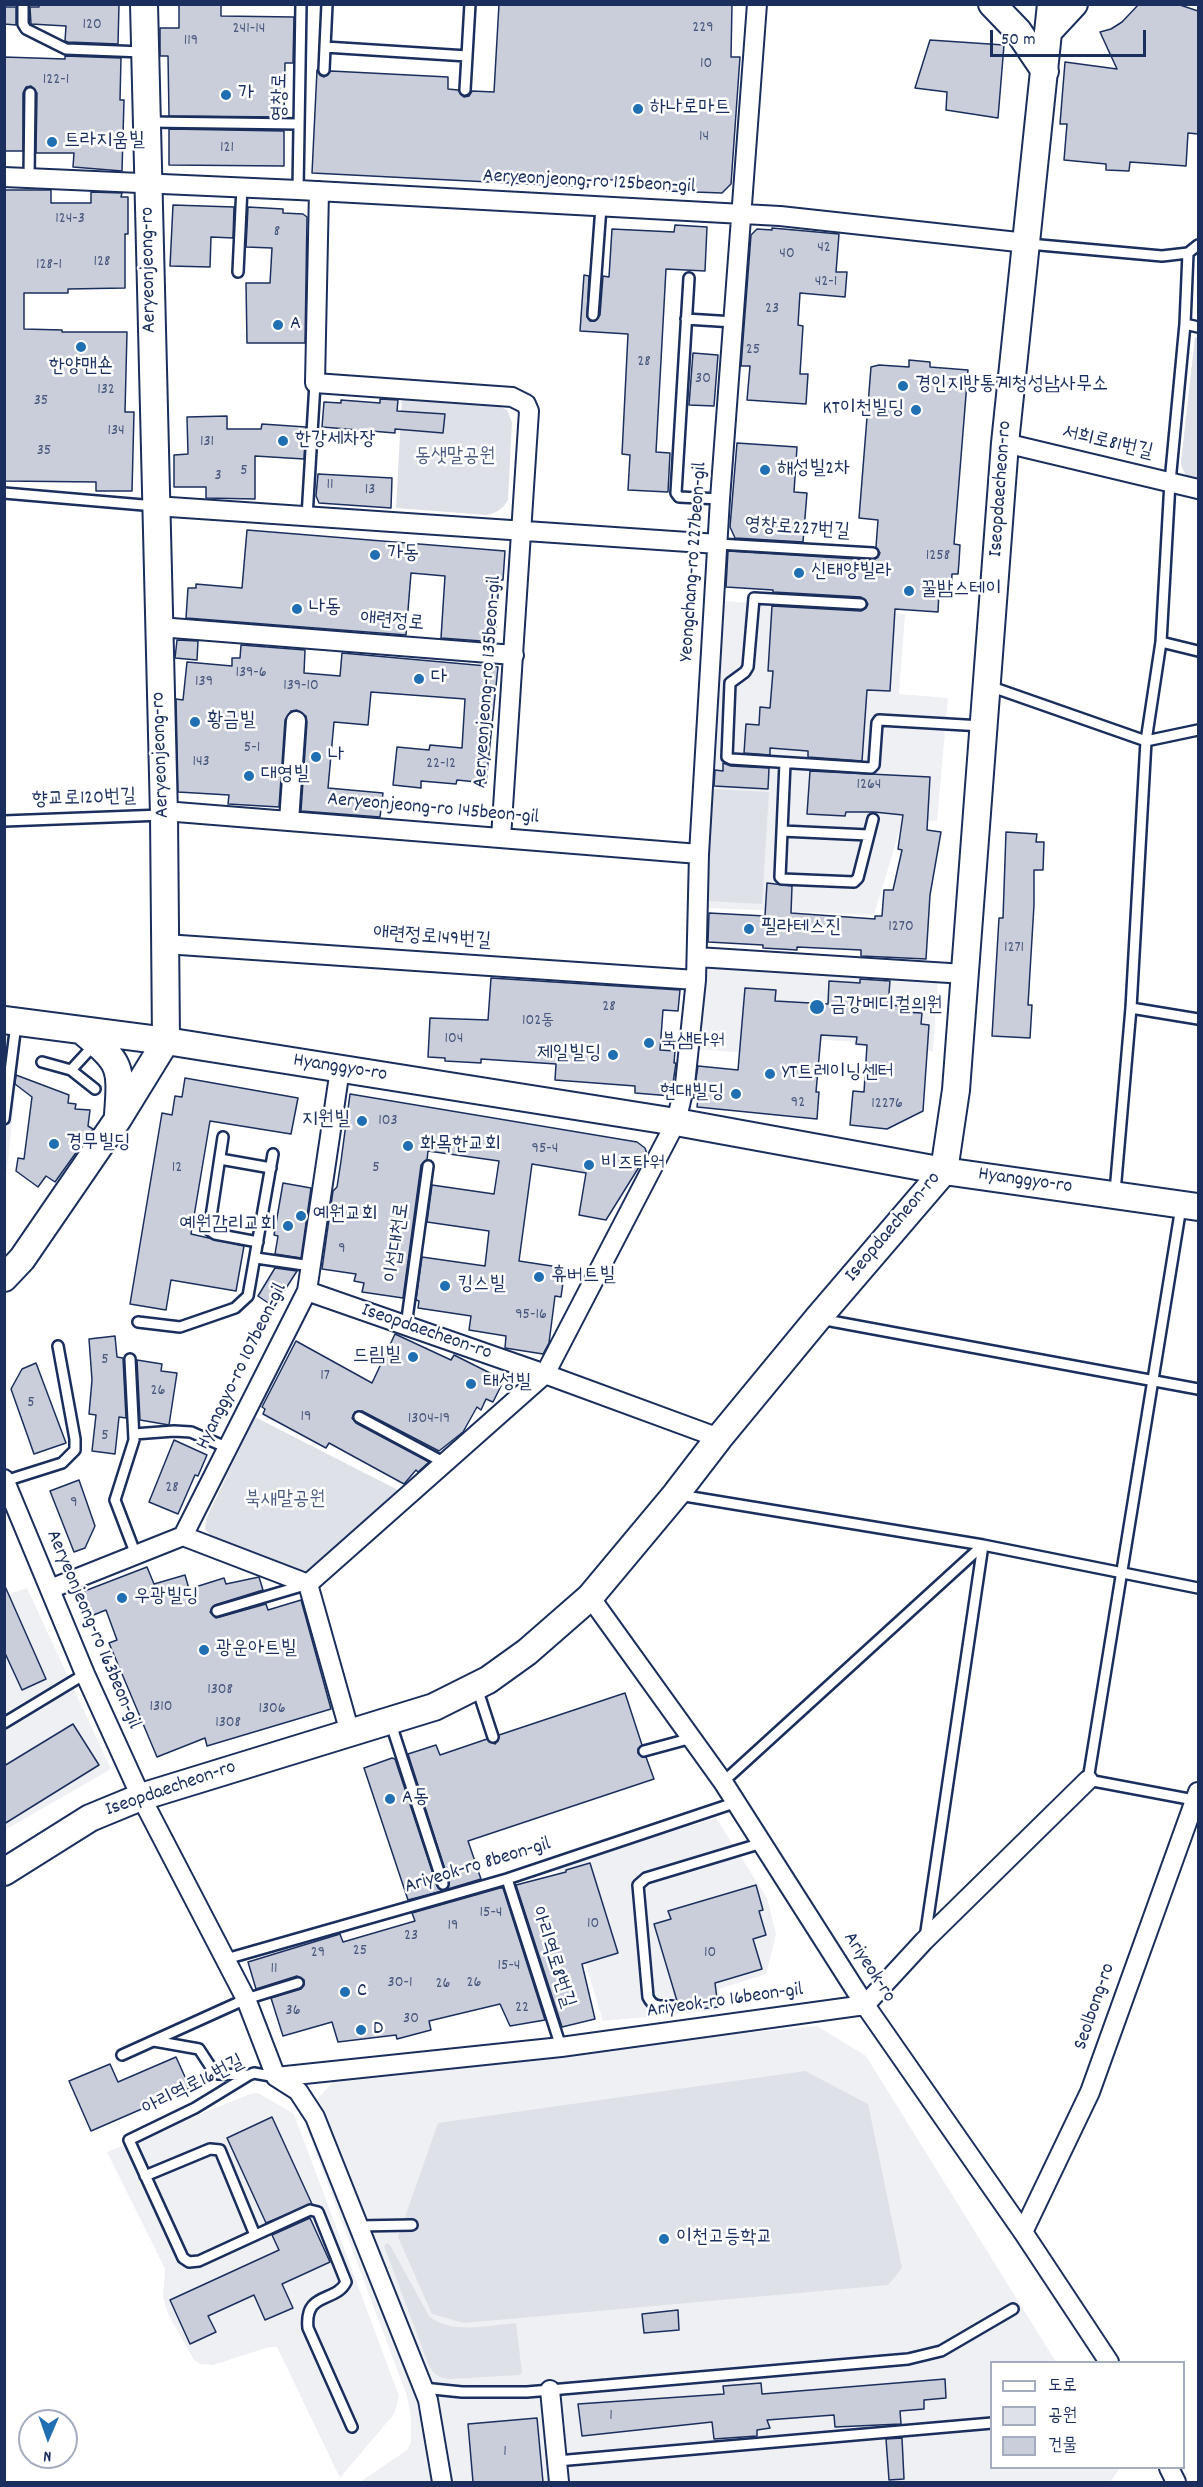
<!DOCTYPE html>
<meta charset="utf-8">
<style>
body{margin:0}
#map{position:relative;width:1203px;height:2487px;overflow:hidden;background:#fff;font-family:Dekko,"Poor Story",sans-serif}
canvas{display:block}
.frame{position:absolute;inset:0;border:6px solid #1b2f5e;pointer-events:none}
.legend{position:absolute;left:990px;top:2361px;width:195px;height:108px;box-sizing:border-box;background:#fff;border:2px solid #a4acbf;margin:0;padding:8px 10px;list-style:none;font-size:18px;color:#1b2f5e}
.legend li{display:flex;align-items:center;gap:12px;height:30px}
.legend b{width:30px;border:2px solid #a4acbf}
.north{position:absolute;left:18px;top:2409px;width:60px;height:60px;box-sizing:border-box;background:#fff;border:2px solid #a4acbf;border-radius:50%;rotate:182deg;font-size:16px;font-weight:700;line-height:24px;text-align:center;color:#1b2f5e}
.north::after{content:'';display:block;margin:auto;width:21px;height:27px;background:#1f6fb2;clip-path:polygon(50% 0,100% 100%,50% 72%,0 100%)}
.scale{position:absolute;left:990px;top:30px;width:156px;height:27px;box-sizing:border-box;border:3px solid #1b2f5e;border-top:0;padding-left:8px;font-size:18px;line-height:21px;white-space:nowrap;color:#1b2f5e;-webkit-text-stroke:4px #fff;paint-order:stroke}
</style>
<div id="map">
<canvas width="1203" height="2487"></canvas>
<div class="frame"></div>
<ul class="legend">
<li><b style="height:8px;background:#fff"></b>도로</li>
<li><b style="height:16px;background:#dee1e7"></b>공원</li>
<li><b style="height:16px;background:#caceda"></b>건물</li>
</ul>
<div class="north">N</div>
<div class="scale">50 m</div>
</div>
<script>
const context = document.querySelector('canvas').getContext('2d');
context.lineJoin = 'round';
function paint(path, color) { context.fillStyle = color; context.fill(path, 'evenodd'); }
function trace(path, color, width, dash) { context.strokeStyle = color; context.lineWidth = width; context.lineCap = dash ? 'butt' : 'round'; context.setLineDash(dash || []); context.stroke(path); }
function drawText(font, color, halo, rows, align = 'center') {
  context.font = font + ' Dekko,"Poor Story",sans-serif'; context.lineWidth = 5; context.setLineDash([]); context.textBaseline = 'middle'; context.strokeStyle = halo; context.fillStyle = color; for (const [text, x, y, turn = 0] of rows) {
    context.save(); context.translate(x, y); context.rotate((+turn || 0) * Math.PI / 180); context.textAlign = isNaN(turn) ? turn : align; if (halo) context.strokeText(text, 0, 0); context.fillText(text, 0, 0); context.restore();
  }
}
const built = new Path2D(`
 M724,601L905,614L899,694L948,698L937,821L903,819L874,915L708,908Z
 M702,961L938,978L933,1051L855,1046L854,1042L775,1036L773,1055L696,1049Z
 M5,1037L21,1039L5,1188Z
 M27,1588L111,1769L5,1830L4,1596Z
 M716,1818L767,1898L776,1934L766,1974L719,1989L720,2010L603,2021L556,1867Z
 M817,2026L866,2056L1056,2362H992V2468H1120L1110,2482H360L407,2450L411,2442V2418L407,2396L302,2115L333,2082L387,2068Z
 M258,2093L294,2114L399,2396L394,2414L340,2478L277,2347H269L213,2365L200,2364L194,2360L168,2314L163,2297L165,2269L107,2152L250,2094Z`);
const green = new Path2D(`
 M1195,337L1198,338V483C1188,480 1182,472 1181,462Z
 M402,399L496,405L507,410L512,422L508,500C503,509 496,513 487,515L396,508Z
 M713,789L769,792L762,904L707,901Z
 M255,1417L400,1491L307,1578L212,1537L205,1529L206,1519Z
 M805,2071L868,2104L902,2268L888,2285L464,2323L432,2314L398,2237L438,2123Z
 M387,2243L390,2245L429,2316C450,2335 491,2325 516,2323L522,2373L519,2375L449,2379C439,2378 434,2374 429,2366L384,2246Z`);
const building = new Path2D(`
 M39,4H119L118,44L68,42L65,41L66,26L31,24L30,7H39Z
 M179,4H221V16L294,17L293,63H285L284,117L169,116L168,56H160V28H179Z
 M499,4H732L731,57H740L731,184L722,193L666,191L667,182L588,179V187L312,173L317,70L320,75L324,77L331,71L448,77V89L458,90L464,97L469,96L472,91L494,92Z
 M1139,4H1177L1198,11V134L1188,133L1186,166L1130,162L1129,171L1106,170V164L1064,160L1067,124H1060L1065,62L1117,69L1100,32L1111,29L1122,22Z
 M4,7H16V25L4,24Z
 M930,40L1004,45L998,118L946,110L947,92L915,88Z
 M65,56L121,58L120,100H124L122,171L73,167L74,153H36L37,93L31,86L26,87L23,93V151H4V57L65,59Z
 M169,129L284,131V166L169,165Z
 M4,190H51V203H91V192L122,193L121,197H128V234H125V288L68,289V293H24V329L62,330V332H127L125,412H134L132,491H96V482L4,481Z
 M173,205L234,207L233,238L211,237L210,267L170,266Z
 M248,207L283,209V213L303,214L307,217L305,343H247L246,283H270L272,248L246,247Z
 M675,225L707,227L705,271L666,269L656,452L670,453L668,492L628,490L630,455L622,454L628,334L580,331L584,275L589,276L587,317L590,321H595L600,315L603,276L609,277L612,229L674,232Z
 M772,228L839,234L836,272H847L845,297L800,293L798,325L803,326L800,374H808L806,404L747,400L750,366H741L751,235L757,229L772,230Z
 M693,353L718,355L714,406L689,405Z
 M909,360L930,362V367L968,370L954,544L960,545L959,562L958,574H952L951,592L939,591L938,612L895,609L890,691L867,690L862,761L808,757V751L770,748V755L744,753L746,724L759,725L760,707L770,708L773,671H768L772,606L861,611L866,608L868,604L861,597L773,592V590L726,587L728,551L873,560L878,557L880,553L876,547L878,520L859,518L871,367L879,365L909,367Z
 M380,399L398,400L397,411L445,414L443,433L395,429V433L322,427L324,402L341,403V400L380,403Z
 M227,416V429H261L262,424L306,427L304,459L255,456V499L206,498V487H174V455L188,454L187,417Z
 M737,443L797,447L794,492L807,493L803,542L735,538L730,527Z
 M318,474L392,478L391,508L319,503L316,496Z
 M247,530L505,551L503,580H499L495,642L441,638L445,576L411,573L406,635L186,618L188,588H196V584L242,588Z
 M177,640L198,641L197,660L175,658Z
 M241,645L305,650L304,673L340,676L342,653L498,667L486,783L457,780L456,784L421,781V788L393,785L397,747L429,750L430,745L462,748L465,699L371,692L368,725L334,722L328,788L383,793L380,817L301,811L307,722L306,716L297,710L291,711L285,720L279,807L228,804L229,795L178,792L176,699L183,700L187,662L232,666V658H240Z
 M723,763L731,766L769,768L768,789L714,786L715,770L723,771Z
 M810,771L930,777L927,830L941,832L930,895L926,959L861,956V950L797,947V950L763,948V945L708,942L709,913L765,916L767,883L792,886L791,913L875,919V916H882L884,890H893L902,850L898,849L903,815L874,812H846L845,816L807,814Z
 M1006,832L1037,834L1036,842H1044L1043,870H1034V905L1028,1005H1032L1030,1038L992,1036L999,918H1003Z
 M491,978L680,990L678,1011L663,1010L660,1050L675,1051L674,1063H676L671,1096L635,1093V1086L555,1080L556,1064L481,1059V1063L445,1061V1058L428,1057L430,1018L488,1020Z
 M860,979L890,981L888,1005L903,1006L902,1012L922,1013L921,1024L929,1025L923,1111L887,1129L850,1125L853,1091L864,1092L867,1045L856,1044L857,1037L821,1035L816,1092H819L817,1119L697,1107L698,1098H693L698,1066L738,1070L745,988L776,990L775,1001L828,1004L829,981L860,983Z
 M16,1075L69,1095L68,1103L76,1104L75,1109L90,1110L88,1126L93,1129L55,1182L46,1176L38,1187L16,1171L18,1158L24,1159L32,1097L15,1084Z
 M185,1078L298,1098L291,1134L210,1121L191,1234L244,1246L236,1291L171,1280L166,1310L130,1304L162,1113L172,1115L175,1096L182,1097Z
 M350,1094L637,1142L645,1148L647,1154L644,1159L606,1220L579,1215L586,1173L532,1164L519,1261L565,1268L561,1297L555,1296L549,1343L543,1354L505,1348L506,1336L469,1330L471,1316L418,1308L419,1301L416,1300L422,1257L485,1266L489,1231L427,1222L432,1185L494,1194L499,1161L428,1151L427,1160L421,1165L403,1298L362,1292L364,1283L354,1281L356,1274L322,1269L333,1191L337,1187L341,1161Z
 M283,1183L311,1188L301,1258L275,1254L278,1236L274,1235Z
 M275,1268L297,1271L274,1307L258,1296Z
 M395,1334L451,1360L454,1355L504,1380L493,1402L486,1399L481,1410L477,1407L463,1432L439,1451L362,1411L355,1412L352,1418L356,1423L429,1462L418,1472L416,1470L404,1484L329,1443L326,1448L263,1414L265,1409L262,1407L296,1341L372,1383Z
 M115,1336L117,1357L123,1358L126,1418L119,1417L115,1454L92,1451L96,1415L89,1414L92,1380L89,1339Z
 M137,1360L162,1364L161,1371L177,1373L169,1425L140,1420Z
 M36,1363L66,1443L34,1454L11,1389L22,1369Z
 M174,1440L207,1455L198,1476L195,1475L178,1514L149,1502Z
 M79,1480L95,1526L85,1548L74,1552L50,1491Z
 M147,1567L154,1584L185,1575L189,1589L224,1578L226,1584L259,1577L263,1590L215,1605L210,1612L216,1618L266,1604L268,1610L301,1600L331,1709L207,1746L205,1738L157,1757L109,1643L117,1640L106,1610L91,1616L82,1592Z
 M4,1584L46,1679L22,1690L4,1651Z
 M625,1693L642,1745L638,1749V1753L642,1757H646L654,1779L468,1841L481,1879L448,1889L449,1882L408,1754L436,1745L440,1755L487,1739L495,1744L498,1741L499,1735Z
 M73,1724L99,1765L4,1824V1766Z
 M392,1758L395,1759L437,1886L442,1891L408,1900L364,1768Z
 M590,1863L618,1953L582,1964L595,2019L562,2027L516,1885L566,1872V1870Z
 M756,1885L763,1910L759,1911L766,1935L753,1939L762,1969L715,1983L718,2007L680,2011L654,1924L671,1919L668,1911Z
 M500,1888H503L545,2020L510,2026L500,2004L429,2021L431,2030L397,2039L396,2035L338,2042L332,2022L283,2036L271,1998L301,1989L304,1985V1980L297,1976L256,1989L248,1962L340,1934L343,1942L415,1921L412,1913Z
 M176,2057L190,2088L91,2131L69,2081L110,2064L118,2082Z
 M272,2117L312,2204L266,2223L227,2138Z
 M310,2218L330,2262L282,2284L293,2308L265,2320L254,2295L208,2316L216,2332L190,2344L170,2300L279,2250L272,2235Z
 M678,2310L679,2330L644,2333L642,2314Z
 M945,2379L946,2398L924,2400V2409L900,2411L901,2424L835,2427L834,2415L767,2420L770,2428L757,2430V2436L714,2439L712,2422L582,2436L578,2404L724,2394L723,2386L761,2383L762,2394Z
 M537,2418L543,2482H473L468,2424Z
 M902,2438L904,2479L889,2480L886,2439Z`);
const lane = new Path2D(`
 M327,4L325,47L467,56
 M23,6V24L26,29L66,49L143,52
 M324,70L325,47
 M465,90L470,4
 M149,122L299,124
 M29,178L30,93
 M298,190L301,4
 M1029,244L1162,256L1188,253
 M238,272L242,187
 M689,278L676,493L679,497L720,499
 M593,315L601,207
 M686,319L734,322
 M1185,324L1198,327
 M4,493L155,506
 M307,517L315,383
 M718,544L873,553
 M861,604L754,598L748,667L745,672L730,683L727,757L731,759L871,768L874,765L877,723L879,720L982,726
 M1161,642L1198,651
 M989,686L1146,741L1198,730
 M785,763L780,877L782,879L854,882L858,878L873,819
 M4,821L162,815
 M782,831L868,835
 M1131,1008L1198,1019
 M42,1062L71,1070L95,1089
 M71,1070L95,1044
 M4,1119L16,1024
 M223,1137L209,1230L215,1234L258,1242
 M220,1159L271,1168
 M1115,1192L1131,1008L1146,741L1161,642L1170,482L1185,324L1188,253L1198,245
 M1181,1207L1088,1780L1194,1800
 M256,1258L311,1266
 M820,1319L1198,1389
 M138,1322L180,1327L235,1308L248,1296L273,1154
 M406,1326L428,1166
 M130,1359L134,1440L115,1500L136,1555
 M359,1417L443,1462
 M134,1434L174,1431L191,1432L228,1448
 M5,1481L62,1463L75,1450V1439L58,1346
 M679,1495L983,1545L1198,1588
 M217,1611L305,1585
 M477,1688L493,1737
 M390,1721L443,1884
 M4,1723L85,1674
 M644,1751L692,1738
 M723,1782L983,1545
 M507,1879L561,2047
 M925,1938L983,1545
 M226,1959L507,1879L737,1802
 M672,2006C661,2006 653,2008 648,1997L638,1885L646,1878L762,1843
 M154,2041L199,2049L214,2072L218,2074L246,2075
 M122,2055L246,1999L298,1983
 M276,2077L254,2073L249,2075L195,2108L129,2140L183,2258L189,2262L199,2261L310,2210L318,2212L346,2282C336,2303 304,2291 308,2328L352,2427
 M145,2176L210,2149L220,2150L255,2235
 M358,2226L412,2225
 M423,2388L462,2392H527L908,2359L941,2351L1013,2309
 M557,2461L992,2423`);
const street = new Path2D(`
 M4,177L298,190L780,216L1027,243
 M319,191L315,383L512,397L526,404L529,411L501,838
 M1005,443L1198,489
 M155,506L718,544
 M159,627L514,655
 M164,811L699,854
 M289,821L296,721
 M165,944L696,980
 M697,957L965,974
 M307,1291L545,1374L719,1438
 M4,1479L85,1674L141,1797L246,1999L276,2077
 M183,1536L308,1584L350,1733
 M308,1584L545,1374L676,1122L685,1084L696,980L699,854L720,499L757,4
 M50,1589L183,1536L307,1291L340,1069
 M590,1597L723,1782L865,2005L1023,2232L1109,2362
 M276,2077L561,2047L865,2005L924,1941L1088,1780
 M276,2077L298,2091L315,2117L428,2400L442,2482
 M1023,2232L1090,2092L1198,1792
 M550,2390L559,2482
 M1169,2468L1176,2482`);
const secondary = new Path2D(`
 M992,4L1018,31L1045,71
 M1048,32L1074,4
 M4,1020L166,1041L676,1122L944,1171L1198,1207
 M81,1030C120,1063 122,1063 118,1115
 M4,1278L22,1259L118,1119L166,1041L164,815L144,4
 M4,1872L90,1818L141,1797L434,1707L488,1680L527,1652L590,1597L676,1494L719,1438L818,1318L944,1171L956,1090L1005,443L1051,4`);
const markers = [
 [226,95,6,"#1f6fb2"],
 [638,109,6,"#1f6fb2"],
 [52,142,6,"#1f6fb2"],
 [278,325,6,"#1f6fb2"],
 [81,347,6,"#1f6fb2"],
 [903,386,6,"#1f6fb2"],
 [916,410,6,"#1f6fb2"],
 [283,441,6,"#1f6fb2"],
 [765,470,6,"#1f6fb2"],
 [375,555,6,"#1f6fb2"],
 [799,573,6,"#1f6fb2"],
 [909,591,6,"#1f6fb2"],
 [297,609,6,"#1f6fb2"],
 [419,679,6,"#1f6fb2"],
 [195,722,6,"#1f6fb2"],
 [316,757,6,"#1f6fb2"],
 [249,776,6,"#1f6fb2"],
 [749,929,6,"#1f6fb2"],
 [817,1007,8,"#1f6fb2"],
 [649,1043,6,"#1f6fb2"],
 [613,1055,6,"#1f6fb2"],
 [770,1074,6,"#1f6fb2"],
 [736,1094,6,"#1f6fb2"],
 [362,1121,6,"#1f6fb2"],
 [54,1144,6,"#1f6fb2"],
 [408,1146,6,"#1f6fb2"],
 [589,1165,6,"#1f6fb2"],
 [301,1216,6,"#1f6fb2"],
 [288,1226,6,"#1f6fb2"],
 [539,1277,6,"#1f6fb2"],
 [445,1286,6,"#1f6fb2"],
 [413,1357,6,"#1f6fb2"],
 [471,1384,6,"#1f6fb2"],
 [122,1598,6,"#1f6fb2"],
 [204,1650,6,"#1f6fb2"],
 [390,1799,6,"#1f6fb2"],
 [345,1992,6,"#1f6fb2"],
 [361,2030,6,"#1f6fb2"],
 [664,2239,6,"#1f6fb2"]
];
const numberNames = [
 ["120",92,26],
 ["229",703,29],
 ["241-14",249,30],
 ["119",191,42],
 ["10",706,65],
 ["122-1",56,81],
 ["14",704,138],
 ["121",227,149],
 ["124-3",70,220],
 ["8",277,233],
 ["42",824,249],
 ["40",787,255],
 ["128",102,263],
 ["128-1",49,266],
 ["42-1",826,283],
 ["23",772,310],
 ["25",753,351],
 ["28",644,363],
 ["30",703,380],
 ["132",106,391],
 ["35",41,402],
 ["134",116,432],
 ["131",207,443],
 ["35",44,452],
 ["5",244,472],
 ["3",218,477],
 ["11",330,486],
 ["13",370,491],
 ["1258",938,557],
 ["139-6",251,674],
 ["139",204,683],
 ["139-10",301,687],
 ["5-1",252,749],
 ["143",201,763],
 ["22-12",441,765],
 ["1264",869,786],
 ["1270",901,928],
 ["1271",1014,949],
 ["28",609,1008],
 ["102동",538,1022],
 ["104",454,1040],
 ["92",798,1104],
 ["12276",887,1105],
 ["103",388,1122],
 ["95-4",545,1150],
 ["12",177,1169],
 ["5",376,1169],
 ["9",342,1250],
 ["95-16",531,1316],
 ["5",105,1361],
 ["17",325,1377],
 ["26",158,1392],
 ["5",31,1404],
 ["19",306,1418],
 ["1304-19",429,1420],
 ["5",105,1437],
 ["28",172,1489],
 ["9",74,1504],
 ["1308",220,1691],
 ["1310",161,1708],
 ["1306",272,1710],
 ["1308",228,1724],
 ["15-4",491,1914],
 ["10",593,1925],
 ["19",453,1927],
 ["23",411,1937],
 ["25",360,1952],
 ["29",318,1954],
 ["10",710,1954],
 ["15-4",509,1967],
 ["11",274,1970],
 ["30-1",400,1984],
 ["26",474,1984],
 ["26",443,1985],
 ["22",522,2009],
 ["36",293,2012],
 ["30",411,2020],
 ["1",611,2417],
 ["1",505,2453]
];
const poiNames = [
 ["가",238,95],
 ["하나로마트",650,109],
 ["트라지움빌",64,142],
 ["A",290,325],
 ["한양맨숀",81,368,"center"],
 ["경인지방통계청성남사무소",915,386],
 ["KT이천빌딩",904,410,"right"],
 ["한강세차장",295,441],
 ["해성빌2차",777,470],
 ["가동",387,555],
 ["신태양빌라",811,573],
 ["꿀밤스테이",921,591],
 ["나동",309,609],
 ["다",431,679],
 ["황금빌",207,722],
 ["나",328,757],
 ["대영빌",261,776],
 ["필라테스진",761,929],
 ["금강메디컬의원",830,1007],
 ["북샘타워",661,1043],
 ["제일빌딩",601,1055,"right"],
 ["YT트레이닝센터",782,1074],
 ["현대빌딩",724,1094,"right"],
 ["지원빌",350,1121,"right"],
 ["경무빌딩",66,1144],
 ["화목한교회",420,1146],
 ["비즈타워",601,1165],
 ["예원교회",313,1216],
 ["예원감리교회",276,1226,"right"],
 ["휴버트빌",551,1277],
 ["킹스빌",457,1286],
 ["드림빌",401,1357,"right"],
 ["태성빌",483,1384],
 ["우광빌딩",134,1598],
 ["광운아트빌",216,1650],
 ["A동",402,1799],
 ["C",357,1992],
 ["D",373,2030],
 ["이천고등학교",676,2239]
];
const streetNames = [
 ["영창로",282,97,-89],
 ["Aeryeonjeong-ro 125beon-gil",589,183,3],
 ["Aeryeonjeong-ro",150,270,-91],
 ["서희로81번길",1107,444,13],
 ["Iseopdaecheon-ro",1002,489,-86],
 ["영창로227번길",797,530,4],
 ["Yeongchang-ro 227beon-gil",695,562,-86],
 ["애련정로",392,623,5],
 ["Aeryeonjeong-ro 135beon-gil",489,682,-86],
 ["Aeryeonjeong-ro",162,755,-92],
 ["향교로120번길",84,800,-2],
 ["Aeryeonjeong-ro 145beon-gil",433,810,5],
 ["애련정로149번길",432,939,4],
 ["Hyanggyo-ro",340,1069,9],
 ["Hyanggyo-ro",1025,1182,8],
 ["Iseopdaecheon-ro",894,1228,-50],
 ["이섭대천로",399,1243,-82],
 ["Iseopdaecheon-ro",426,1333,19],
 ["Hyanggyo-ro 107beon-gil",243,1367,-64],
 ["Aeryeonjeong-ro 163beon-gil",92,1630,67],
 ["Iseopdaecheon-ro",171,1790,-19],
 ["Ariyeok-ro 8beon-gil",478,1867,-17],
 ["아리역로8번길",551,1958,72],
 ["Ariyeok-ro",868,1968,57],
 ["Ariyeok-ro 16beon-gil",725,2002,-8],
 ["Seolbong-ro",1096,2007,-71],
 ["아리역로16번길",194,2087,-27]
];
const parkNames = [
 ["동샛말공원",455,458],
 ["북새말공원",285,1501]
];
paint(built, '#eff0f4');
paint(green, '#dee1e7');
paint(building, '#caceda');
trace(building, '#1b2f5e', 1.5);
trace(lane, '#1b2f5e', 14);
trace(street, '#1b2f5e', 22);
trace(secondary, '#1b2f5e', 30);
trace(lane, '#fff', 9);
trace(street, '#fff', 18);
trace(secondary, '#fff', 26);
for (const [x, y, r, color] of markers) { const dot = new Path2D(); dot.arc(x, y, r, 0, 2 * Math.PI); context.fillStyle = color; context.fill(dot); trace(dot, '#fff', 2); }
drawText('16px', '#47577d', null, numberNames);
drawText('20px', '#1b2f5e', '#fff', poiNames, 'left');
drawText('20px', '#1b2f5e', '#fff', streetNames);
drawText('20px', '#4c5c80', '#fff', parkNames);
</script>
